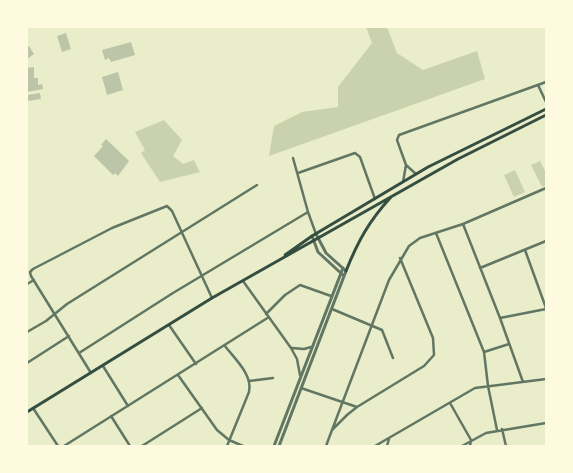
<!DOCTYPE html>
<style>
body{margin:0}
#map{position:relative;width:573px;height:473px;overflow:hidden;background:#e9edc9;font-family:Jost,sans-serif}
canvas{display:block}
.frame{position:absolute;inset:0;border:28px solid #fefae0;pointer-events:none}
</style>
<div id="map">
<canvas width="573" height="473"></canvas>
<div class="frame"></div>
</div>
<script>
const context = document.querySelector('canvas').getContext('2d');
context.lineJoin = 'round';
function paint(path, color) { context.fillStyle = color; context.fill(path, 'evenodd'); }
function trace(path, color, width, dash) { context.strokeStyle = color; context.lineWidth = width; context.lineCap = dash ? 'butt' : 'round'; context.setLineDash(dash || []); context.stroke(path); }
const green = new Path2D(`
 M366,27H387L397,53L423,70L477,51L485,79L269,156L274,126L302,112L338,107V87L372,43Z
 M164,120L182,140L173,156L183,164L194,160L200,172L160,182L141,153L145,150L135,132Z
 M540,161L546,173V185L542,187L531,165Z
 M515,170L525,192L514,197L504,175Z`);
const building = new Path2D(`
 M66,33L71,49L62,52L57,36Z
 M131,42L135,55L111,62L109,58L105,60L102,50Z
 M29,46L34,54L27,59V48Z
 M34,67V78H38V85L42,84L43,89L27,92V68Z
 M118,72L123,90L107,95L102,77Z
 M40,93L41,99L27,101V95Z
 M106,139L129,161L118,176L115,173L113,175L94,156L103,146L101,145Z`);
const minor = new Path2D(`
 M538,85L546,102
 M293,158L308,212L316,234
 M298,173L355,153L360,157L375,199
 M416,174L406,165L397,140L399,135L546,82
 M403,182L406,165
 M463,224L500,318L523,382
 M436,233L484,352L488,386L497,430
 M525,250L546,308
 M480,268L546,241
 M243,281L291,348L297,359L300,375
 M27,284L34,280
 M332,309L382,330L393,358
 M266,314L285,295L300,285L331,296
 M500,318L546,309
 M169,325L196,364
 M27,332L46,321L67,304L257,185
 M225,346C235,359 253,375 249,392L227,446
 M292,348L304,349L311,347
 M484,352L509,344
 M79,353L173,293L308,212
 M27,363L69,336
 M103,366L128,406
 M91,373L31,276L30,272L33,269L112,228L167,206L172,211L212,298
 M178,375L217,430L229,440L243,446
 M249,381L273,378
 M301,388L357,407
 M450,403L471,440L470,446
 M33,408L58,446
 M111,416L130,446
 M502,429L506,446
 M332,430L389,280L409,246L420,238L463,224L546,188
 M64,446L269,317
 M142,446L202,408
 M326,446L332,430L347,415L357,407L424,366L434,355L433,338L400,258
 M375,446L475,388L546,379
 M387,446L389,439
 M462,446L486,433L546,423`);
const tertiary = new Path2D(`
 M312,236L318,252L344,276
 M274,446L343,268
 M279,446L346,271L326,253L316,234`);
const secondary = new Path2D(`
 M285,255L312,236L428,167L546,109
 M346,271C358,241 369,221 391,197
 M27,412L212,298L458,159L546,115`);
paint(green, '#cad2ad');
paint(building, '#bcc5a7');
trace(minor, '#617663', 2.5);
trace(tertiary, '#617663', 3);
trace(secondary, '#344e41', 3);
</script>
